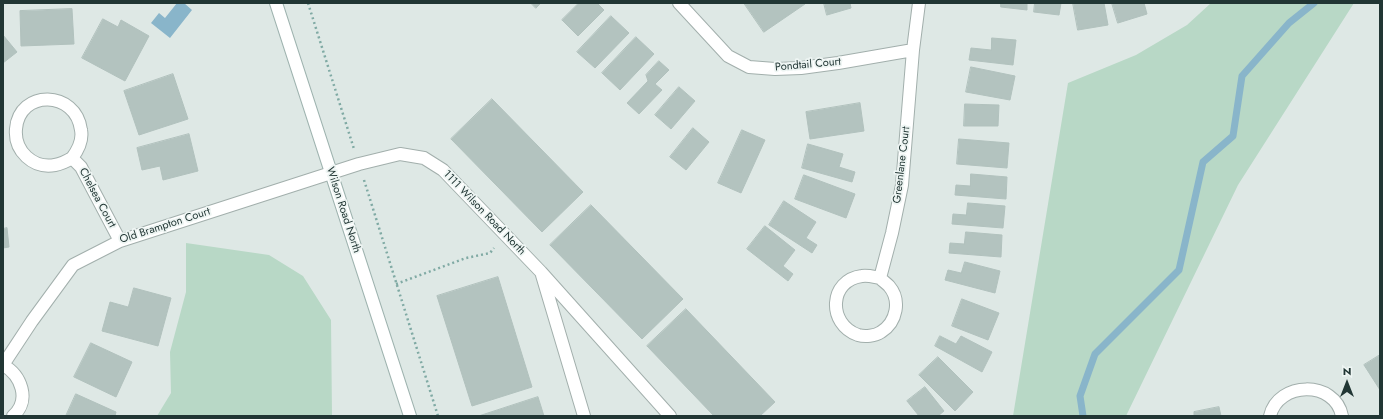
<!DOCTYPE html>
<style>
body{margin:0}
#map{position:relative;width:1383px;height:419px;overflow:hidden;background:#dee8e5;font-family:Jost,sans-serif}
canvas{display:block}
.frame{position:absolute;inset:0;border:4px solid #213634;pointer-events:none}
.north{position:absolute;left:1327px;top:363px;width:40px;height:40px;-webkit-text-stroke:3px #eef5f3;paint-order:stroke;rotate:0deg;font-size:11px;font-weight:700;line-height:16px;text-align:center;color:#213634}
.north::after{content:'';display:block;margin:auto;width:14px;height:18px;background:#213634;clip-path:polygon(50% 0,100% 100%,50% 72%,0 100%)}
</style>
<div id="map">
<canvas width="1383" height="419"></canvas>
<div class="frame"></div>
<div class="north">N</div>
</div>
<script>
const context = document.querySelector('canvas').getContext('2d');
context.lineJoin = 'round';
function paint(path, color) { context.fillStyle = color; context.fill(path, 'evenodd'); }
function trace(path, color, width, dash) { context.strokeStyle = color; context.lineWidth = width; context.lineCap = dash ? 'butt' : 'round'; context.setLineDash(dash || []); context.stroke(path); }
function drawText(font, color, halo, rows, align = 'center') {
  context.font = font + ' Jost,sans-serif'; context.lineWidth = 3.5; context.setLineDash([]); context.textBaseline = 'middle'; context.strokeStyle = halo; context.fillStyle = color; for (const [text, x, y, turn = 0] of rows) {
    context.save(); context.translate(x, y); context.rotate((+turn || 0) * Math.PI / 180); context.textAlign = isNaN(turn) ? turn : align; if (halo) context.strokeText(text, 0, 0); context.fillText(text, 0, 0); context.restore();
  }
}
const green = new Path2D(`
 M1211,3H1354L1238,185L1126,416H1013L1068,83L1136,55L1187,25Z
 M186,243L269,255L303,276L331,320L332,416H157L171,393L170,352L186,292Z`);
const water = new Path2D(`
 M177,3H184L192,10L170,38L151,23L159,13L165,18Z`);
const stream = new Path2D(`
 M1083,416L1080,396L1095,354L1179,270L1203,162L1233,136L1242,76L1289,23L1314,3`);
const building = new Path2D(`
 M531,3H541L536,8Z
 M579,3H597L604,10L578,36L562,20Z
 M744,3H804L805,4L764,32Z
 M824,3H850L851,8L827,15Z
 M1001,3H1027V10L1001,7Z
 M1035,3H1061L1059,15L1034,12Z
 M1073,3H1104L1108,25L1078,30Z
 M1112,3H1144L1147,14L1118,23Z
 M72,9L74,44L21,46L20,11Z
 M611,16L629,33L595,68L577,52Z
 M103,19L118,27L121,20L149,36L125,81L82,58Z
 M3,35L17,52L3,63Z
 M636,37L654,54L620,90L602,73Z
 M992,38L1016,40L1013,65L969,60L971,48L991,50Z
 M659,61L669,70L655,84L662,90L639,114L627,103L648,81L646,75Z
 M971,67L1015,76L1010,100L966,92Z
 M173,74L188,119L139,135L124,91Z
 M679,87L695,101L671,129L655,115Z
 M492,99L583,192L542,232L451,139Z
 M860,103L864,131L810,139L806,112Z
 M965,104L999,105L998,126H964Z
 M693,128L709,142L686,170L670,157Z
 M742,130L765,140L741,193L718,183Z
 M189,134L198,171L163,180L160,166L142,170L137,148Z
 M959,139L1009,143L1007,168L957,164Z
 M808,144L843,154L839,167L855,172L852,182L802,168Z
 M971,174L1007,177L1006,199L955,195L956,185L970,186Z
 M804,175L855,194L846,218L795,199Z
 M784,201L816,222L806,238L817,245L812,253L769,225Z
 M968,203L1005,206L1003,228L952,224L953,214L966,215Z
 M591,205L683,299L642,339L550,245Z
 M765,226L795,250L783,266L793,274L788,281L747,249Z
 M7,228L9,247L3,248V229Z
 M966,232L1002,235L1001,257L949,253L950,243L964,244Z
 M965,262L1000,271L995,293L945,280L948,270L961,273Z
 M498,277L532,387L472,406L437,296Z
 M134,288L171,298L158,346L102,331L110,302L128,307Z
 M962,299L999,313L988,340L952,326Z
 M686,309L775,402L760,416H714L647,346Z
 M940,336L956,344L961,336L992,352L982,372L935,346Z
 M91,343L132,362L116,397L74,377Z
 M1380,355V390L1364,365Z
 M938,357L973,392L955,411L919,375Z
 M925,387L944,411L938,416H919L907,401Z
 M76,394L116,412L115,416H66Z
 M538,397L544,416H479Z
 M1219,407L1221,416H1194V412Z`);
const path = new Path2D(`
 M308,3L354,149
 M364,180L438,416
 M396,284L466,258L490,253L494,248`);
const service = new Path2D(`
 M331,173L359,164L400,154L424,158L443,170L541,272L670,416
 M542,275L584,416`);
const minor = new Path2D(`
 M679,3L728,56L749,67L775,69L801,68L838,63L913,50
 M72,158C78,150 83,140 81,130C76,90 19,89 16,129C14,151 33,169 55,165C61,164 67,161 72,158L81,167L120,241
 M880,278C874,277 868,275 862,276C829,280 827,324 858,335C865,337 875,336 881,332C897,322 901,300 889,286C886,283 883,281 880,278L892,233L902,185L913,50L919,3
 M3,365L32,321L73,265L120,241L331,173
 M3,365C21,375 31,400 13,416
 M1270,416C1278,381 1335,380 1342,416`);
const secondary = new Path2D(`
 M276,3L410,416`);
const streetNames = [
 ["Pondtail Court",808,65,-5],
 ["Greenlane Court",902,165,-83],
 ["Chelsea Court",97,198,62],
 ["Wilson Road North",343,210,72],
 ["1111 Wilson Road North",484,213,46],
 ["Old Brampton Court",165,226,-18]
];
paint(green, '#b8d8c6');
paint(water, '#89b5ca');
trace(stream, '#89b5ca', 7);
paint(building, '#b3c3bf');
trace(building, '#b1c1bd', 1);
trace(service, '#a2afac', 14);
trace(minor, '#a2afac', 14);
trace(secondary, '#9eb3af', 14);
trace(path, '#80aaa4', 2.5, [2, 3]);
trace(service, '#fff', 12);
trace(minor, '#fff', 12);
trace(secondary, '#fff', 12);
drawText('11px', '#213634', '#eef5f3', streetNames);
</script>
